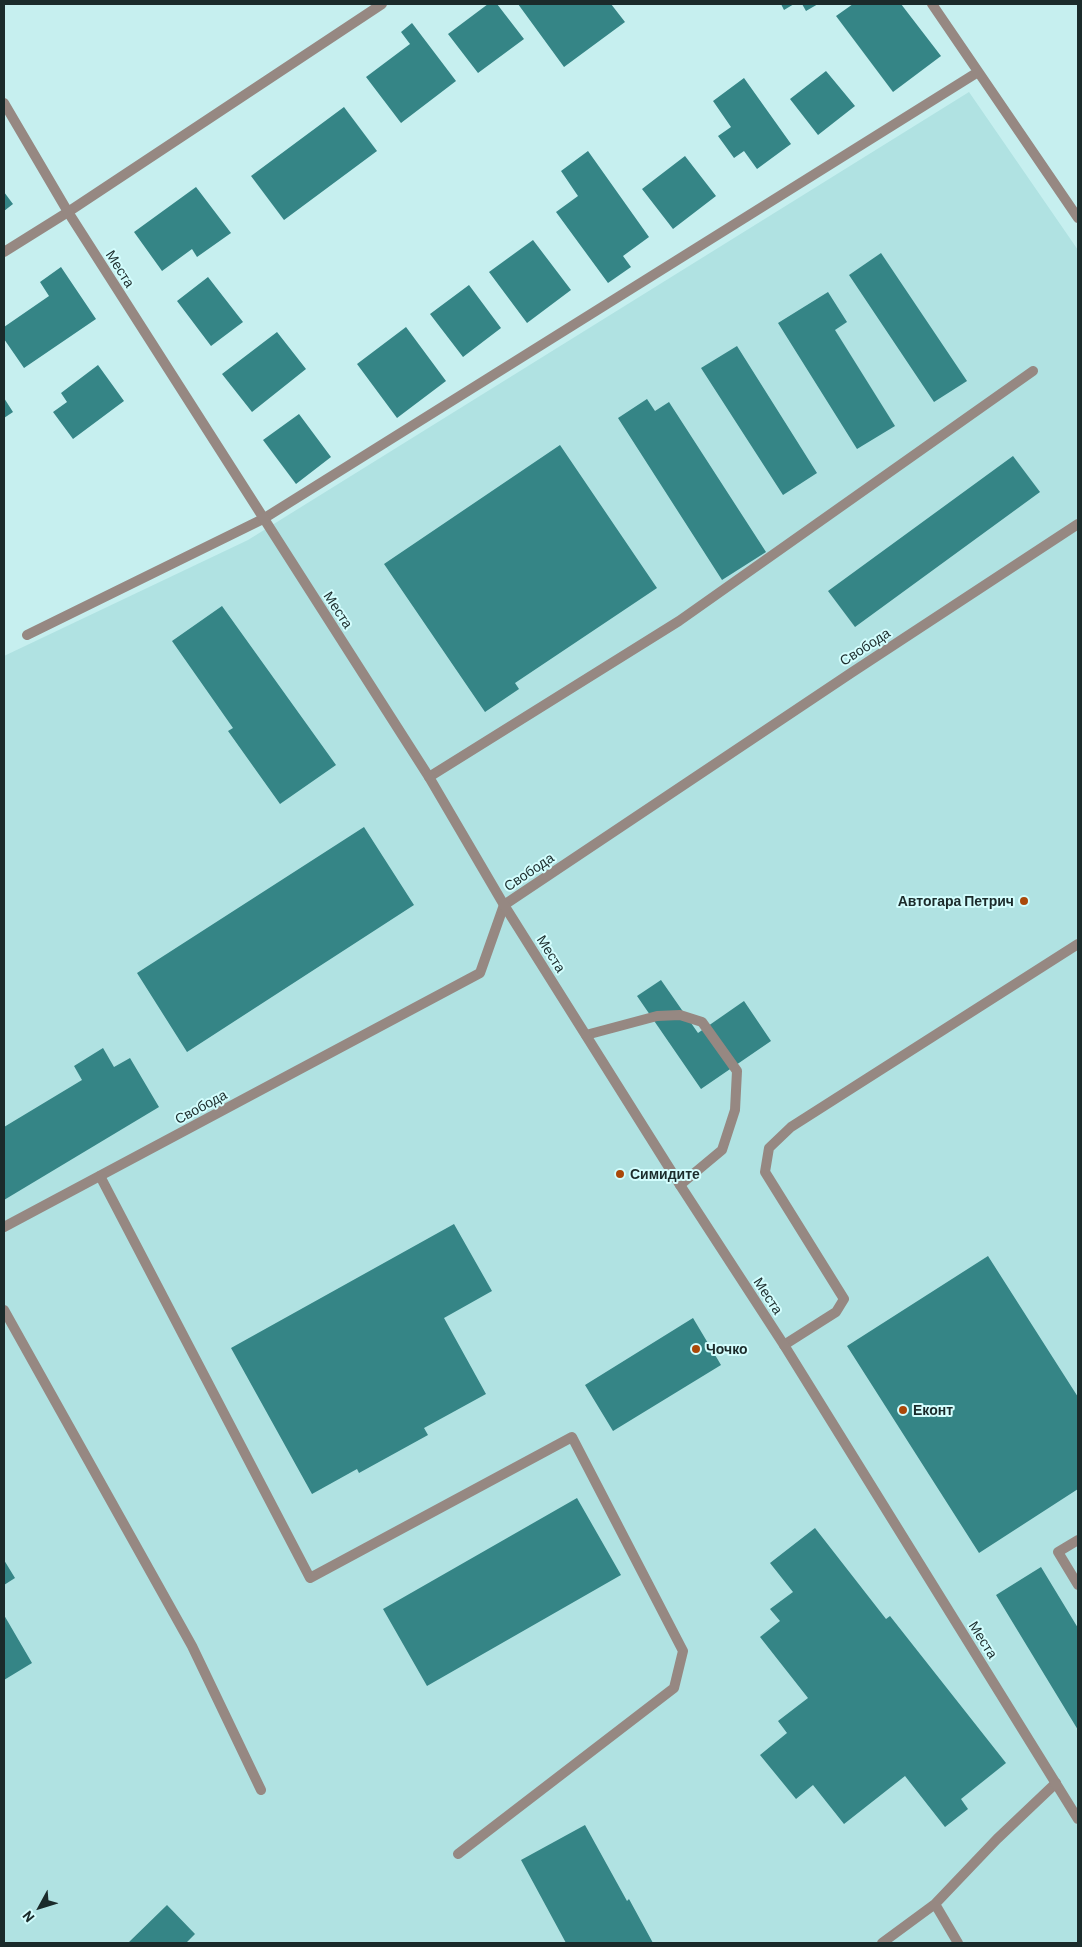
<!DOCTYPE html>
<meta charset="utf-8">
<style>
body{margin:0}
#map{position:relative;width:1082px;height:1947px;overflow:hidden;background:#c6efef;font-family:Barlow,sans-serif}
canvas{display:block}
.frame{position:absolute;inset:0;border:5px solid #1b2b2b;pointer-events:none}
.north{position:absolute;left:15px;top:1882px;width:50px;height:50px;-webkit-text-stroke:4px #d3fdfd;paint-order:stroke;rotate:231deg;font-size:14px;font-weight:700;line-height:20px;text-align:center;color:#1b2b2b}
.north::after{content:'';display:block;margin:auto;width:18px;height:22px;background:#1b2b2b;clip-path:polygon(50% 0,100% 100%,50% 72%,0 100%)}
</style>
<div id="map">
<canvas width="1082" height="1947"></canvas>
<div class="frame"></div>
<div class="north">N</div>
</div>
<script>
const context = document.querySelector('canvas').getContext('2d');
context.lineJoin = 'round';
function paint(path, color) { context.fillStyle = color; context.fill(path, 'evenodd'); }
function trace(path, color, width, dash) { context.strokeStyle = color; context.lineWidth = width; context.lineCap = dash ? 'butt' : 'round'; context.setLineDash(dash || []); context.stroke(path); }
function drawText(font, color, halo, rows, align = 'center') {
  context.font = font + ' Barlow,sans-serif'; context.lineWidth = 4; context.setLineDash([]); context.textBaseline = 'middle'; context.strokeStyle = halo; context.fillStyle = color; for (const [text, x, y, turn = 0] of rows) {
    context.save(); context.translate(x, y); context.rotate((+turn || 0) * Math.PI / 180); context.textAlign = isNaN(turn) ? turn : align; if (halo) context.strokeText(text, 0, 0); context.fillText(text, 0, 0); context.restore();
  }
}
const built = new Path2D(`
 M969,92L1078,250V1943H4V656L248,540Z`);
const building = new Path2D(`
 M488,4H497L524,39L478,73L448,34Z
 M518,4H611L625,22L564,67Z
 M781,4H794L784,10Z
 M802,4H818L806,11Z
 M853,4H901L941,56L893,92L836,16Z
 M412,23L456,81L401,123L366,77L410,44L401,32Z
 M826,71L855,106L818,135L790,99Z
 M744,78L791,144L757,169L744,151L734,158L718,136L731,127L713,101Z
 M344,107L377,151L284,220L251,176Z
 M588,151L649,237L623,256L631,267L608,283L556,212L578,196L561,171Z
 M685,156L716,196L673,229L642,189Z
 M196,187L231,233L197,257L192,249L162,271L134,232Z
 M4,192L13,204L4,211Z
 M533,240L571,290L527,323L489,272Z
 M881,253L967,381L934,402L849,275Z
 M61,267L96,319L24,368L4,339V327L49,296L40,282Z
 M208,277L243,322L211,346L177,301Z
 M469,285L501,328L463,357L430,314Z
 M828,292L847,322L835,330L895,426L857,449L778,323Z
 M406,327L446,381L397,418L357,364Z
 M277,332L306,369L252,412L222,374Z
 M737,346L817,473L783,495L701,368Z
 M98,365L124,401L73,439L53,412L67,402L61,393Z
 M4,398L13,412L4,418Z
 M647,399L655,411L669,402L766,552L722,580L618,418Z
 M299,414L331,457L296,484L263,440Z
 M560,445L657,588L515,683L519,689L485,712L384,564Z
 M1013,456L1040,492L855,627L828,591Z
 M222,606L336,765L280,804L228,731L233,728L172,641Z
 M364,827L414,905L187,1052L137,973Z
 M661,980L698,1033L744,1001L771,1041L701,1089L637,996Z
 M103,1048L114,1067L130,1058L159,1107L4,1200V1127L82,1080L74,1066Z
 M454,1224L492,1291L444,1318L486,1394L424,1428L428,1435L359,1473L357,1469L312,1494L231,1348Z
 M988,1256L1078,1397V1489L979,1553L847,1346Z
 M693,1318L721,1365L613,1431L585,1385Z
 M577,1498L621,1575L427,1686L383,1609Z
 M815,1528L886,1619L890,1616L1006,1763L961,1799L968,1809L945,1827L905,1776L844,1824L813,1785L796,1799L760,1755L787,1733L778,1721L808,1698L760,1637L780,1621L770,1609L793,1592L770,1563Z
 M4,1560L15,1578L4,1585Z
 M1041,1567L1078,1628V1730L996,1595Z
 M4,1615L32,1663L4,1680Z
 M585,1825L627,1901L629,1899L653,1943H566L521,1860Z
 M167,1905L195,1934L186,1943H128Z`);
const service = new Path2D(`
 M27,635L263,519
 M586,1035L657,1016L680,1015L702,1022L737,1071L735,1110L722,1150L680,1185
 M100,1176L310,1578L572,1437L683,1651L674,1688L458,1854
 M784,1345L836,1312L844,1299L765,1172L769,1148L791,1127L1078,944
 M1078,1540L1058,1552L1078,1585
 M935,1904L958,1943
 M882,1943L935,1904L997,1839L1056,1783`);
const minor = new Path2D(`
 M932,4L1078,218
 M4,252L68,212L382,4
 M263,519L978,72
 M429,777L679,621L1033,371
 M4,1227L480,973L504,905L851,673L1078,524
 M4,1310L192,1646L261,1790`);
const tertiary = new Path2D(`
 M4,103L68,212L429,777L504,905L680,1185L784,1345L1078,1819`);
const markers = [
 [1024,901,5,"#aa4809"],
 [620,1174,5,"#aa4809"],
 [696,1349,5,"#aa4809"],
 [903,1410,5,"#aa4809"]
];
const streetNames = [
 ["Места",120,269,58],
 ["Места",338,610,57],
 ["Свобода",865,647,-33],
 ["Свобода",529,872,-34],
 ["Места",551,954,58],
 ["Свобода",201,1107,-28],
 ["Места",768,1296,57],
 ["Места",983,1640,58]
];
const poiNames = [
 ["Автогара Петрич",1014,901,"right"],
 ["Симидите",630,1174],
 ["Чочко",706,1349],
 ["Еконт",913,1410]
];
paint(built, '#b0e2e2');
paint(building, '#358586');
trace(service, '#968882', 10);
trace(minor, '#968882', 10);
trace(tertiary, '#968882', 10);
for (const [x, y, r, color] of markers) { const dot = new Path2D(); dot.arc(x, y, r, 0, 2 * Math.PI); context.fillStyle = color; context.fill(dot); trace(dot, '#d3fdfd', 2); }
drawText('14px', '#1b2b2b', '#d3fdfd', streetNames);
drawText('bold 14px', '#1b2b2b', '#d3fdfd', poiNames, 'left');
</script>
